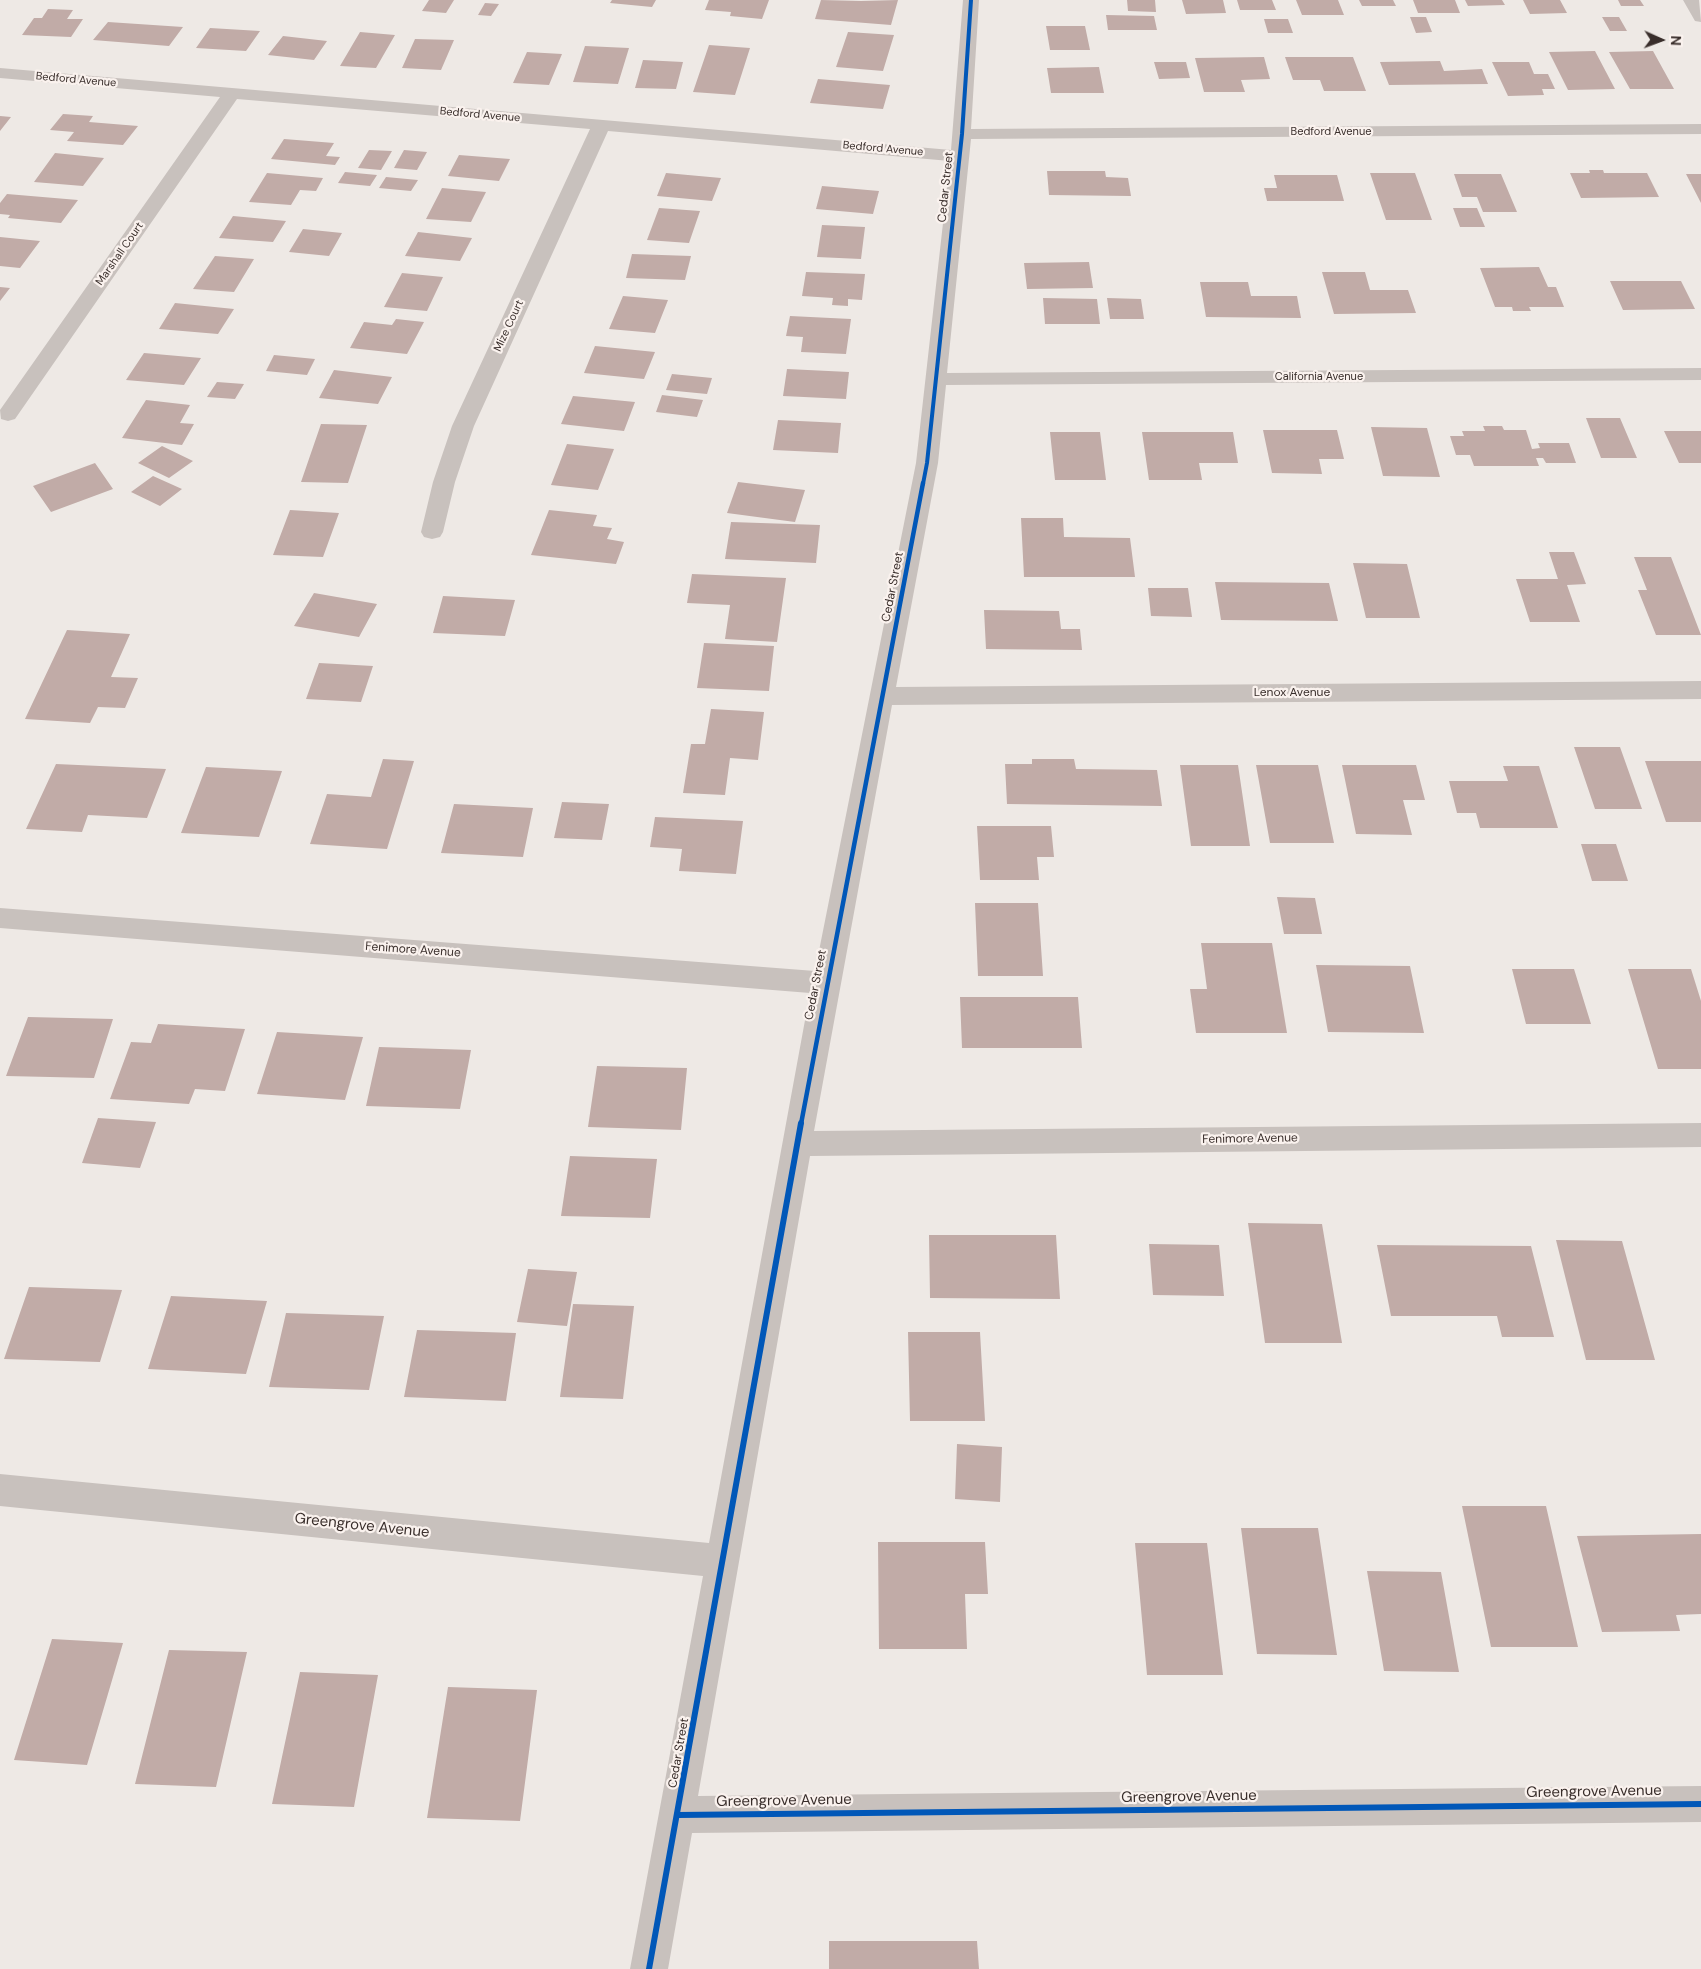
<!DOCTYPE html>
<style>
body{margin:0}
#map{position:relative;width:1701px;height:1969px;overflow:hidden;background:#eee9e5;font-family:"DM Sans",sans-serif}
canvas{display:block}
.north{position:absolute;left:1636px;top:15px;width:50px;height:50px;-webkit-text-stroke:4px #faf2ee;paint-order:stroke;rotate:92deg;font-size:14px;font-weight:700;line-height:20px;text-align:center;color:#392e2b}
.north::after{content:'';display:block;margin:auto;width:18px;height:22px;background:#392e2b;clip-path:polygon(50% 0,100% 100%,50% 72%,0 100%)}
</style>
<div id="map">
<canvas width="1701" height="1969"></canvas>
<div class="north">N</div>
</div>
<script>
const context = document.querySelector('canvas').getContext('2d');
context.lineJoin = 'round';
function paint(path, color) { context.fillStyle = color; context.fill(path, 'evenodd'); }
function trace(path, color, width, dash) { context.strokeStyle = color; context.lineWidth = width; context.lineCap = dash ? 'butt' : 'round'; context.setLineDash(dash || []); context.stroke(path); }
function drawText(font, color, halo, rows, align = 'center') {
  context.font = font + ' "DM Sans",sans-serif'; context.lineWidth = 4.5; context.setLineDash([]); context.textBaseline = 'middle'; context.strokeStyle = halo; context.fillStyle = color; for (const [text, x, y, turn = 0] of rows) {
    context.save(); context.translate(x, y); context.rotate((+turn || 0) * Math.PI / 180); context.textAlign = isNaN(turn) ? turn : align; if (halo) context.strokeText(text, 0, 0); context.fillText(text, 0, 0); context.restore();
  }
}
const building = new Path2D(`
 M429,0H454L446,13L422,11Z
 M612,0H656L652,7L610,3Z
 M709,0H769L762,19L730,16L731,12L705,10Z
 M821,0L861,1L898,0L891,25L815,19Z
 M1127,0H1155L1156,12L1128,11Z
 M1182,0H1223L1226,13L1186,14Z
 M1237,0H1272L1276,10H1240Z
 M1296,0H1338L1344,15H1302Z
 M1359,0H1393L1396,6H1362Z
 M1413,0H1455L1460,13H1418Z
 M1465,0H1502L1505,5L1468,6Z
 M1523,0H1560L1567,13L1530,14Z
 M1618,0H1640L1644,6H1621Z
 M485,3L499,4L491,16L478,15Z
 M48,9L73,10L67,19H83L71,37L22,35L34,18H42Z
 M1106,15L1154,16L1157,30H1108Z
 M1410,17H1426L1432,32L1416,33Z
 M1602,17H1619L1627,31H1610Z
 M1264,19H1288L1293,33H1268Z
 M108,22L183,27L169,46L93,40Z
 M1046,26H1085L1090,50H1050Z
 M210,28L260,31L246,51L196,48Z
 M360,32L395,35L376,68L340,66Z
 M848,32L894,35L883,71L836,67Z
 M283,36L327,41L314,60L268,55Z
 M415,39L454,40L441,70L402,68Z
 M709,45L750,48L735,95L693,92Z
 M585,46L629,48L618,84L573,82Z
 M1595,51L1615,89L1568,90L1549,52Z
 M1653,51L1674,89H1630L1609,52Z
 M527,52L562,54L549,85L513,83Z
 M1264,57L1270,79L1241,80L1245,92H1204L1195,58Z
 M1285,57H1353L1366,91H1324L1320,80H1293Z
 M643,60L683,62L676,89L635,88Z
 M1440,61L1444,71L1482,69L1488,84L1389,85L1380,62Z
 M1154,62H1186L1190,78L1159,79Z
 M1492,62H1529L1534,74H1548L1555,89H1542L1544,95L1508,96Z
 M1099,67L1104,93H1051L1047,68Z
 M818,79L890,85L883,109L810,103Z
 M63,114L93,116L89,122L138,126L123,145L67,141L74,132L50,130Z
 M0,116L11,117L0,131Z
 M284,139L334,143L326,156L340,157L335,165L271,159Z
 M369,150L392,151L381,170L358,168Z
 M404,150L427,152L417,170L394,168Z
 M55,153L104,158L83,186L34,182Z
 M459,155L510,159L499,181L448,176Z
 M1589,170H1603L1604,173H1647L1659,197L1581,198L1570,173H1590Z
 M1047,171H1105L1106,177L1128,178L1131,196L1049,195Z
 M345,172L377,175L370,186L338,183Z
 M267,173L323,178L316,191L300,190L291,205L249,202Z
 M666,173L721,178L712,201L657,196Z
 M1370,173H1415L1432,220H1386Z
 M1454,174H1501L1517,212H1483L1477,197H1462Z
 M1686,174H1701V203Z
 M1274,175H1337L1344,201H1267L1264,188H1277Z
 M386,177L418,180L411,191L379,188Z
 M822,186L879,191L873,214L816,209Z
 M442,188L486,192L471,222L426,219Z
 M7,194L78,200L61,223L8,218L10,215L0,214V203Z
 M659,208L700,211L689,243L647,240Z
 M1453,208H1477L1485,227H1460Z
 M233,216L286,221L273,242L219,238Z
 M822,225L865,227L861,259L817,257Z
 M303,229L342,233L329,256L289,252Z
 M418,232L472,238L460,261L405,256Z
 M0,237L40,241L20,268L0,266Z
 M632,254L691,256L685,280L626,278Z
 M215,256L254,259L234,292L193,289Z
 M1089,262L1093,288L1027,289L1024,263Z
 M1539,267L1548,287H1556L1564,307H1529L1531,311H1513L1512,307H1495L1480,268Z
 M806,272L865,274L862,300L848,299V306L832,305L833,298L802,296Z
 M1322,272H1365L1370,290H1408L1416,313L1334,314Z
 M402,273L443,277L427,311L384,307Z
 M1610,281H1681L1695,309L1623,310Z
 M1200,282H1248L1251,296H1297L1301,318L1206,317Z
 M0,287L10,288L0,301Z
 M623,296L668,300L655,333L609,329Z
 M1043,298L1097,299L1100,324H1045Z
 M1107,298L1141,299L1144,319H1110Z
 M175,303L234,309L218,334L159,329Z
 M790,316L851,319L846,354L801,352L803,337L786,336Z
 M396,319L424,322L407,354L350,348L364,322L392,325Z
 M595,346L655,352L644,379L584,373Z
 M144,353L201,358L184,385L126,380Z
 M274,355L315,359L307,375L266,371Z
 M787,369L849,372L846,399L783,396Z
 M334,370L392,377L378,404L319,398Z
 M672,374L712,378L707,394L666,390Z
 M217,382L244,384L235,399L207,397Z
 M662,395L703,400L697,417L656,412Z
 M573,396L635,402L624,431L561,424Z
 M146,400L190,405L180,423L194,424L182,445L122,438Z
 M1586,418H1620L1637,458H1601Z
 M778,420L841,423L838,453L773,450Z
 M321,424L367,425L348,483L301,482Z
 M1483,426H1502L1504,430H1526L1532,449L1540,448L1538,443H1569L1576,463H1546L1543,458H1536L1539,466H1474L1470,455H1456L1450,436H1464L1462,431H1485Z
 M1371,427L1427,428L1440,477L1383,476Z
 M1263,430H1337L1344,459H1319L1322,474L1272,473Z
 M1664,431H1701V463H1679Z
 M1050,432H1100L1106,480H1055Z
 M1142,432H1233L1238,463H1199L1202,480H1149Z
 M567,444L614,449L598,490L551,485Z
 M162,446L193,461L169,478L138,463Z
 M95,463L113,489L51,512L33,486Z
 M153,476L182,489L160,506L131,492Z
 M738,482L805,490L795,522L727,513Z
 M290,510L339,513L323,557L273,555Z
 M549,510L597,515L593,526L612,528L607,539L624,542L616,564L531,555Z
 M1021,518H1063L1064,537L1130,538L1135,577H1024Z
 M731,522L820,525L816,563L725,559Z
 M1549,552H1574L1586,584L1567,585L1580,622H1530L1516,579H1558Z
 M1634,557H1671L1701,635H1656L1638,590H1647Z
 M1353,563L1407,564L1420,618H1366Z
 M692,574L786,578L777,642L725,639L730,605L687,603Z
 M1215,582L1329,583L1338,621L1221,620Z
 M1148,588H1188L1192,617L1151,616Z
 M314,593L377,604L359,637L294,626Z
 M443,596L515,600L505,636L433,633Z
 M984,610L1059,611L1061,629H1080L1082,650L986,649Z
 M67,630L130,634L111,677L138,678L125,708L98,707L90,723L25,719Z
 M704,643L774,646L769,691L697,688Z
 M319,663L373,666L361,702L306,699Z
 M711,709L764,712L758,760L730,758L725,795L683,793L691,744H705Z
 M1574,747H1620L1642,809H1595Z
 M383,759L414,761L387,849L310,844L327,794L371,797Z
 M1032,759H1074L1076,769L1157,770L1162,806L1007,804L1005,764H1032Z
 M1645,761H1701V822H1666Z
 M56,764L166,769L147,818L88,815L82,832L26,829Z
 M1180,765H1238L1250,846H1191Z
 M1256,765H1318L1334,843H1270Z
 M1342,765H1416L1425,800H1403L1412,835L1356,834Z
 M1503,766H1539L1558,828H1480L1476,813H1457L1449,781H1508Z
 M206,767L282,771L259,837L181,833Z
 M562,802L609,804L602,840L554,838Z
 M454,804L533,808L523,857L441,853Z
 M655,817L743,821L736,874L679,871L682,849L650,847Z
 M977,826H1051L1054,857H1037L1039,880H980Z
 M1581,844H1616L1628,881H1592Z
 M1277,897L1315,898L1322,934H1284Z
 M975,903H1038L1043,976H978Z
 M1201,943H1272L1287,1033H1196L1190,989H1207Z
 M1316,965L1410,966L1424,1033L1328,1032Z
 M1512,969H1574L1591,1024H1526Z
 M1628,969H1691L1701,1001V1069H1658Z
 M960,997H1078L1082,1048H962Z
 M28,1017L113,1019L94,1078L6,1076Z
 M158,1024L245,1029L225,1091L195,1089L189,1104L110,1099L131,1042L151,1043Z
 M277,1032L363,1037L345,1100L257,1094Z
 M379,1047L471,1050L460,1109L366,1106Z
 M597,1066L687,1068L681,1130L588,1127Z
 M98,1118L156,1122L140,1168L82,1163Z
 M570,1156L657,1159L650,1218L561,1216Z
 M1248,1223L1322,1224L1342,1343H1265Z
 M929,1235H1056L1060,1299L930,1298Z
 M1556,1240L1622,1241L1655,1360H1586Z
 M1149,1244L1219,1245L1224,1296L1153,1295Z
 M1377,1245L1531,1246L1554,1337H1502L1497,1316H1391Z
 M528,1269L577,1272L567,1326L517,1322Z
 M29,1287L122,1290L100,1362L4,1359Z
 M171,1296L267,1301L246,1374L148,1369Z
 M573,1304L634,1306L623,1399L560,1397Z
 M286,1313L384,1316L369,1390L269,1387Z
 M417,1330L516,1333L506,1401L404,1397Z
 M908,1332H980L985,1421H910Z
 M957,1444L1002,1447L1000,1502L955,1499Z
 M1462,1506H1546L1578,1647H1491Z
 M1241,1528H1318L1337,1655L1257,1654Z
 M1701,1534V1614L1676,1615L1680,1631L1602,1632L1577,1536Z
 M878,1542H985L988,1594H965L967,1649H879Z
 M1135,1543H1207L1223,1675H1147Z
 M1367,1571L1441,1572L1459,1672L1384,1671Z
 M52,1639L123,1643L87,1765L14,1760Z
 M169,1650L247,1652L216,1787L135,1784Z
 M300,1672L378,1675L354,1807L272,1804Z
 M448,1687L537,1690L520,1821L427,1818Z
 M829,1941H977L979,1969H829Z`);
const street = new Path2D(`
 M963,0H979L971,129L1701,124V134L971,139L947,373L1701,368V380L946,385L938,463L896,687L1701,681V699L892,705L814,1131L1701,1123V1147L810,1156L698,1796L1701,1786V1822L692,1833L668,1969H630L703,1576L0,1506V1474L709,1543L810,993L0,928V908L815,971L916,463L950,161L608,131L474,426L455,482L443,532L440,537L432,539L424,537L421,532L433,482L452,426L590,129L237,99L15,419L8,421L1,419L0,410L220,97L0,78V68L951,150Z
 M1683,0H1699L1701,22L1695,21Z`);
const cyclewayFar2 = new Path2D(`
 M923,484L927,463L962,134L971,0`);
const cyclewayFar1 = new Path2D(`
 M801,1124L923,483`);
const cycleway = new Path2D(`
 M678,1815L1701,1804
 M649,1969L801,1123`);
const farStreetnames = [
 ["Bedford Avenue",76,80,5],
 ["Bedford Avenue",480,115,5],
 ["Bedford Avenue",1331,132],
 ["Bedford Avenue",883,149,5],
 ["Marshall Court",120,254,-55],
 ["Mize Court",509,326,-65],
 ["California Avenue",1319,377]
];
const streetNames = [
 ["Cedar Street",946,187,-84],
 ["Cedar Street",893,587,-79],
 ["Lenox Avenue",1292,693],
 ["Fenimore Avenue",413,950,4],
 ["Cedar Street",816,985,-79],
 ["Fenimore Avenue",1250,1139,-1],
 ["Cedar Street",679,1753,-80]
];
const nearStreetnames = [
 ["Greengrove Avenue",362,1526,6],
 ["Greengrove Avenue",1594,1792,-1],
 ["Greengrove Avenue",1189,1797,-1],
 ["Greengrove Avenue",784,1801,-1]
];
paint(building, '#c1aba7');
paint(street, '#c8c1bd');
trace(cyclewayFar2, '#0057b8', 4);
trace(cyclewayFar1, '#0057b8', 4.5);
trace(cycleway, '#0057b8', 6);
drawText('11px', '#392e2b', '#faf2ee', farStreetnames);
drawText('12px', '#392e2b', '#faf2ee', streetNames);
drawText('15px', '#392e2b', '#faf2ee', nearStreetnames);
</script>
